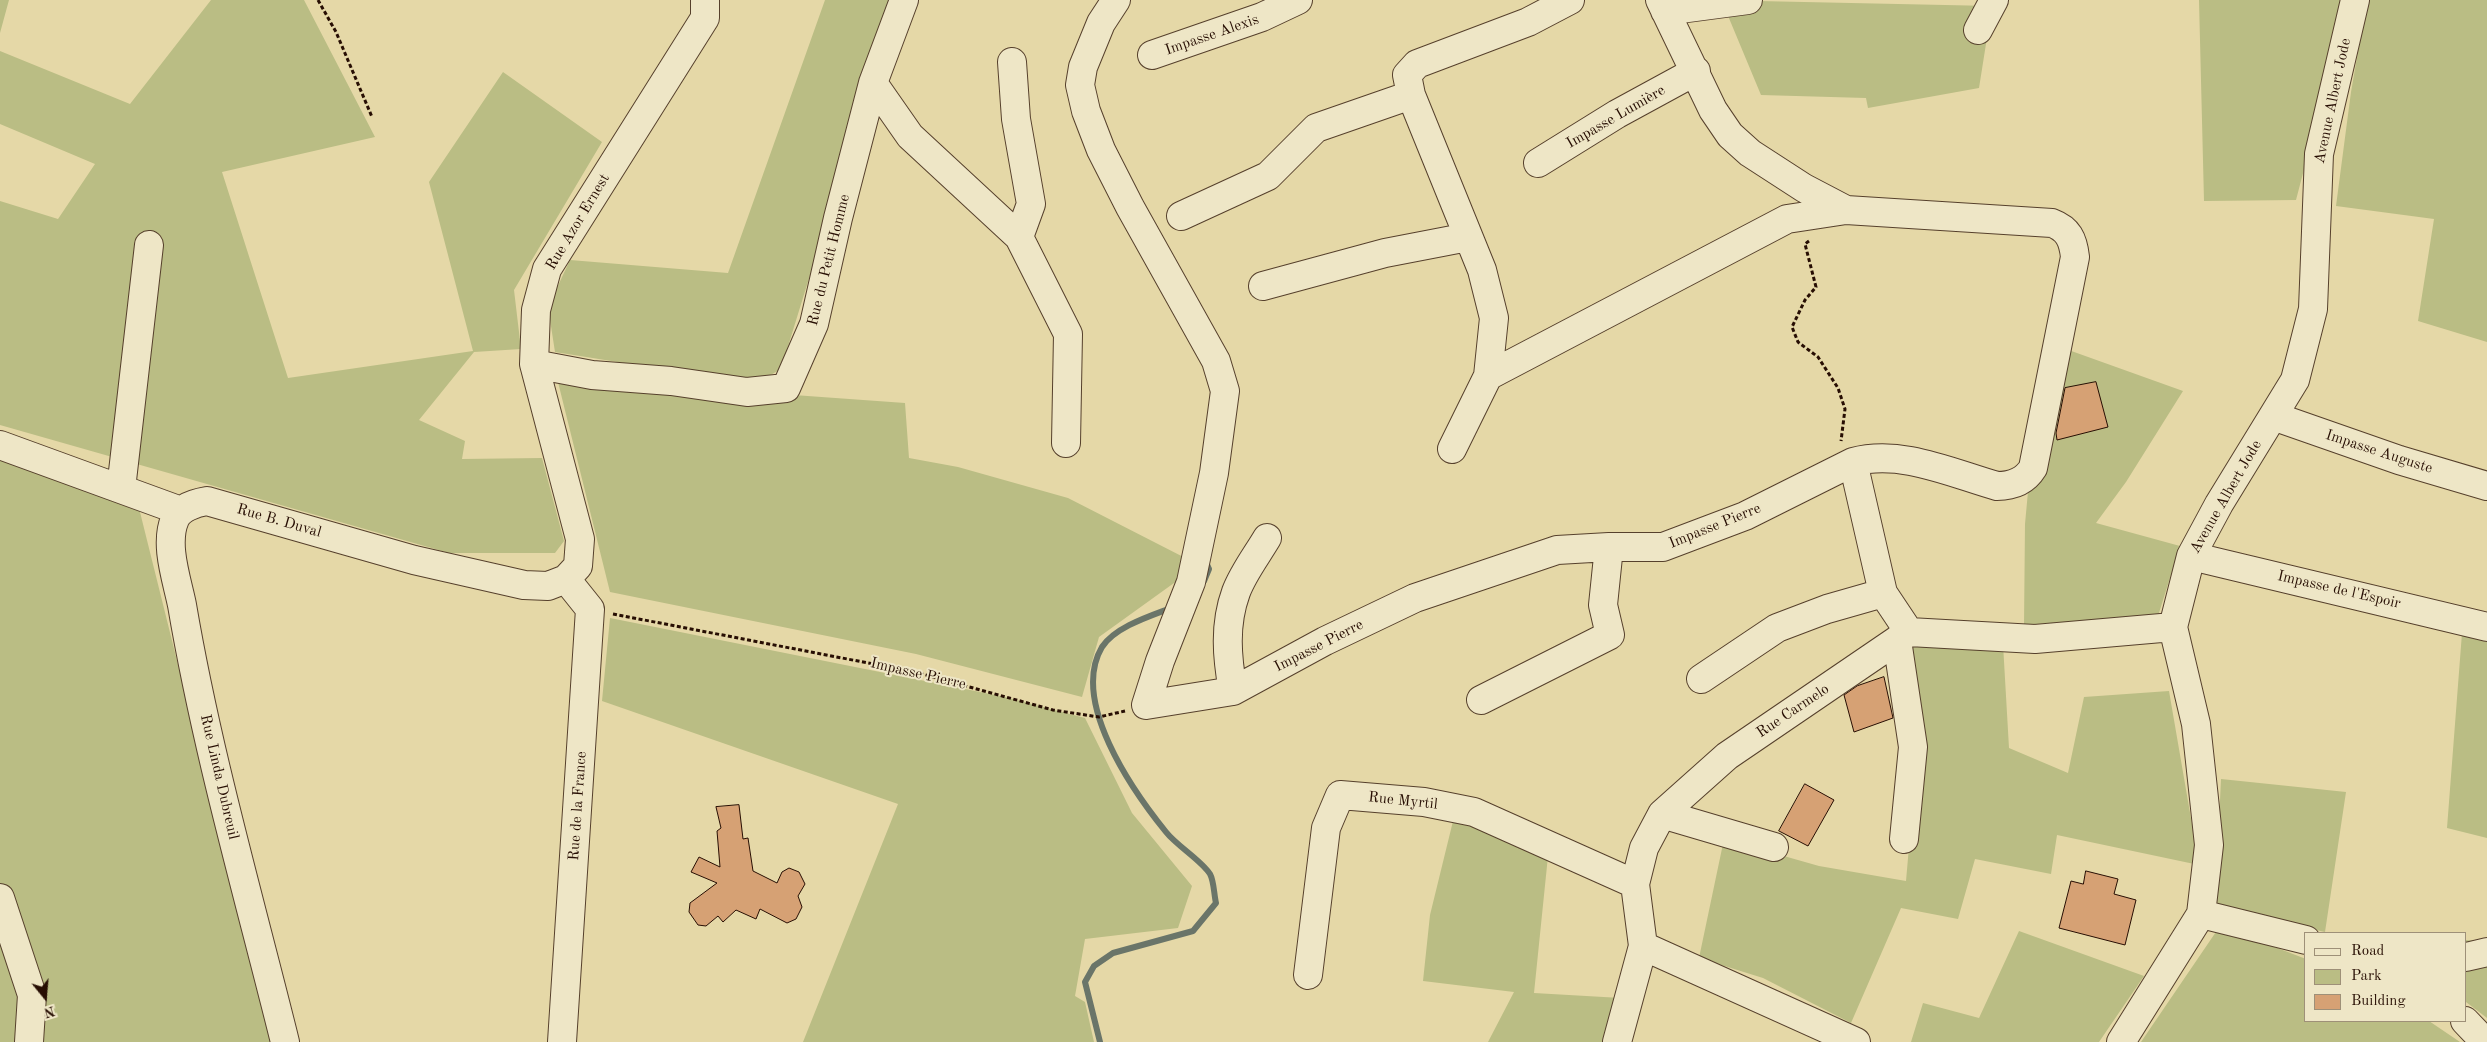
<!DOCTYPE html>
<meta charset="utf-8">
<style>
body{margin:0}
#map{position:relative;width:2487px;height:1042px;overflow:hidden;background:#e5d8a7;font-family:"Old Standard TT",serif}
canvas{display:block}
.legend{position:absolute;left:2304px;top:932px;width:162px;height:90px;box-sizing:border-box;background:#eee6c6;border:1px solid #9e9078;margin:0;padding:6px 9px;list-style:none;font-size:15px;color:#270e03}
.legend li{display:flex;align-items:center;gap:10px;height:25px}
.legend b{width:25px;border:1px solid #9e9078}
.north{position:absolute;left:20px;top:972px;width:50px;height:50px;-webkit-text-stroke:4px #eee6c6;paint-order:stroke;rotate:163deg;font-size:14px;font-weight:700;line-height:20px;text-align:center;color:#270e03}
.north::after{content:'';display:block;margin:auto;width:18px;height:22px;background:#270e03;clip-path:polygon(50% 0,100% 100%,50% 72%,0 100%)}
</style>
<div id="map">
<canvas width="2487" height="1042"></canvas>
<ul class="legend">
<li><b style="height:6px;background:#eee6c6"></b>Road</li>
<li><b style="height:14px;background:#babd84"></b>Park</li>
<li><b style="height:14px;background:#d6a174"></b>Building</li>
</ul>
<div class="north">N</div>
</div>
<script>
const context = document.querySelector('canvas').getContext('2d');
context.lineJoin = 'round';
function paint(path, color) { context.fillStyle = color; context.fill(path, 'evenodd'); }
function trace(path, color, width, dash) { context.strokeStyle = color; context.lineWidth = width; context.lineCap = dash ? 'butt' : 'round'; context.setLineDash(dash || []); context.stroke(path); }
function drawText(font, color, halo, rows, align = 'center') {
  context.font = font + ' "Old Standard TT",serif'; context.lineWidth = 4; context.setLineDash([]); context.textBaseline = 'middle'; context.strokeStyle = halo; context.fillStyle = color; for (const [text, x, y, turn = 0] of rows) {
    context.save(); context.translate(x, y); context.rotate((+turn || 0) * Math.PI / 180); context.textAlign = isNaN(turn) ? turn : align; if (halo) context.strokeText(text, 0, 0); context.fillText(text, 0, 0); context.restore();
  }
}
const green = new Path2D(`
 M0,0H9L0,33Z
 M211,0H304L375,137L222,172L288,378L473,351L429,182L503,72L602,142L514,290L521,349L474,352L419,420L465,441L462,459L542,458L564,541L555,553H449L0,425V201L58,219L95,164L0,124V51L130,104Z
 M825,0H895L781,369L755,384L555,352L548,307L570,260L728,273Z
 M2199,0H2345L2337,43L2296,200L2204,201Z
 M2367,0H2487V342L2418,321L2434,219L2336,206L2351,92Z
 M1757,1L1992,6L1979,88L1868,108L1866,98L1761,95L1726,11Z
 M2049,343L2183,391L2126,482L2096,523L2180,546L2158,616L2024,625L2025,524L2036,405Z
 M557,378L905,403L909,458L958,467L1068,498L1199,565L1099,637L1082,697L916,654L610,592Z
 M0,448L134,488L272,1042H0Z
 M610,618L1005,697L1085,718L1132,813L1192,886L1178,928L1085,939L1075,996L1085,1002L1094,1042H803L898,804L602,701Z
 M2462,633L2487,640V838L2447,828Z
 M1907,640L2003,644L2009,748L2068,773L2084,697L2169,691L2199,865L2057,835L2051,874L1975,859L1958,919L1901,908L1851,1023L1763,978L1699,958L1724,839L1819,866L1906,881L1918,744Z
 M2221,779L2346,792L2325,932L2215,908Z
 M1454,817L1548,856L1534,993L1621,998L1610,1042H1488L1514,992L1423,981L1430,915Z
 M2220,926L2306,959V1021H2429L2460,1042H2141Z
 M2019,931L2144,976L2099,1042H1911L1923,1003L1979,1018Z
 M2466,940L2487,942V1018L2466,1002Z`);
const stream = new Path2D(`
 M1204,581L1209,569L1205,560
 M1100,1042L1085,982L1094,966L1113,953L1193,931L1216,903C1214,895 1214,881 1210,874C1201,860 1177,846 1166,832C1132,790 1070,701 1102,647C1115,627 1150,616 1171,608`);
const building = new Path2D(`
 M2096,382L2108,427L2057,440L2056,433L2065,388Z
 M1884,677L1893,718L1854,732L1844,695L1857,686Z
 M1805,784L1834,800L1808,846L1779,831Z
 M739,805L743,839L748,838L753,871L777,883L782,872L789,868L799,872L805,884L798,896L802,907L796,919L787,923L760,909L756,919L736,910L723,922L718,916L706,926L698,925L689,912L690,903L717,883L691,872L699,857L720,867L717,831L721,828L716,807Z
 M2086,871L2118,879L2114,894L2136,900L2125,945L2059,928L2071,881L2083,884Z`);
const path = new Path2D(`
 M318,0L336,32L372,117
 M1809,241L1805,244L1816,287L1805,300L1792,327L1798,342L1818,357L1838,388L1845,409L1841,441
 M613,614L915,672L1053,710L1099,717L1125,711`);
const minor = new Path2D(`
 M1116,0L1101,23L1083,67L1080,85L1086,111L1101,150L1130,207L1216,361L1225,391L1214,473L1191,582L1160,661L1146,705L1233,691L1325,641L1415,598L1557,550L1609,547H1663L1745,516L1853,462L1883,593L1909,632
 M1660,0L1713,110L1730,135L1750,153L1804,188L1846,210L2052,223C2068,229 2073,239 2075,257L2033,468C2025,481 2013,486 1997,486C1951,473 1901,449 1853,462
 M1665,11L1748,0
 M1978,30L1994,0
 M1152,55L1262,17L1298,0
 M1012,62L1016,119L1031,204L1019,237
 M873,83L910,136L1019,237L1068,334L1066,443
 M1411,95L1407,75L1417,64L1528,22L1570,0
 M1538,163L1617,114L1696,71
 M1181,216L1268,176L1316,128L1411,95L1482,270L1494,318L1488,376
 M1263,286L1385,253L1468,237
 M534,364L592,375L671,381L747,392L786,388L814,324L838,218L873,83L904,0
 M2273,416L2399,460L2487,486
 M0,445L181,511
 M1452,449L1488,376L1787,219L1846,210
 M121,489L149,245
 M2191,556L2487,627
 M1897,640L1913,747L1904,839
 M1701,679L1777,628L1827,609L1883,593
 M1233,691C1227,657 1224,625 1236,592C1243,573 1257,555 1267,538
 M1481,700L1610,635L1603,605L1609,547
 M1662,814L1774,847
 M0,898L32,995L29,1042
 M2201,914L2306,940
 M1643,946L1856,1042
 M2466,957L2487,952
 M1308,975L1326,828L1340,795L1424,802L1474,812L1635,884
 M2465,1021L2485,1042
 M285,1042C249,897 207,752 182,605C177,580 164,544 175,519C180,508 195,503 207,501L414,560L524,585L548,586L566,579L578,566L580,539L534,364L536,310L547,269L705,18V0
 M562,1042L590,609L566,579
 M1617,1042L1643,946L1635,884L1644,848L1662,814L1727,756L1909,632L2035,639L2173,627
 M2121,1042L2201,914L2209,845L2196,724L2173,627L2191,556L2219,504L2295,380L2313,309L2319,154L2355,0`);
const streetNames = [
 ["Impasse Alexis",1212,35,-19],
 ["Avenue Albert Jode",2333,101,-78],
 ["Impasse Lumière",1616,117,-30],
 ["Rue Azor Ernest",578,222,-59],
 ["Rue du Petit Homme",829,260,-76],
 ["Impasse Auguste",2379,452,18],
 ["Avenue Albert Jode",2226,497,-60],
 ["Rue B. Duval",279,521,16],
 ["Impasse Pierre",1715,526,-22],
 ["Impasse de l'Espoir",2339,590,13],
 ["Impasse Pierre",1319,646,-27],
 ["Impasse Pierre",918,674,13],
 ["Rue Carmelo",1793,711,-34],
 ["Rue Linda Dubreuil",219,777,77],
 ["Rue Myrtil",1403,801,6],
 ["Rue de la France",578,806,-86]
];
paint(green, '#babd84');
trace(stream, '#6a7569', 6);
paint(building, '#d6a174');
trace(building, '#270e03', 1);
trace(minor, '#56402c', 30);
trace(path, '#270e03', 3, [4, 2.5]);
trace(minor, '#eee6c6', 28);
drawText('15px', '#270e03', '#eee6c6', streetNames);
</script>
